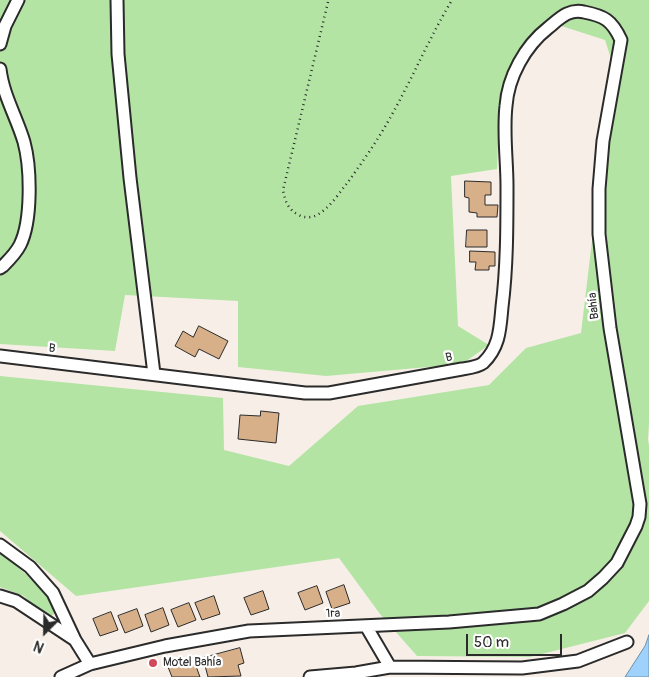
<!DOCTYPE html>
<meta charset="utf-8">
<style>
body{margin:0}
#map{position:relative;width:649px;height:677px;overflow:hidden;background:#f7efe7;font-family:Pangolin,sans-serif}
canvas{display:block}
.north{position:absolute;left:20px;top:607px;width:50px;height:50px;-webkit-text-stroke:4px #fff;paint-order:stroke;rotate:203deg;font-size:14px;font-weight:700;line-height:20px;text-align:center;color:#2b2b2b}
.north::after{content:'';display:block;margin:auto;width:18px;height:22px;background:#2b2b2b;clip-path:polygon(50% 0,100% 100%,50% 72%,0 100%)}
.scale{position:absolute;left:466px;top:634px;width:96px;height:22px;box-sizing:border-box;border:2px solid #2b2b2b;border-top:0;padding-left:6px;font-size:15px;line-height:18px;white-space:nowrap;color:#2b2b2b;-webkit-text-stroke:4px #fff;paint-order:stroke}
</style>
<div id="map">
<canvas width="649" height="677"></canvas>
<div class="north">N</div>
<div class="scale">50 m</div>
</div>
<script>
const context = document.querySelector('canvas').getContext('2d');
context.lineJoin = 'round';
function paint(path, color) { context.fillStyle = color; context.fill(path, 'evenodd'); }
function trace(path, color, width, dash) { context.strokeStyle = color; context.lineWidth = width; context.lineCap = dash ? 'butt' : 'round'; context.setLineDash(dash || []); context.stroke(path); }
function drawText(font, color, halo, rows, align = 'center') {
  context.font = font + ' Pangolin,sans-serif'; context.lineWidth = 4.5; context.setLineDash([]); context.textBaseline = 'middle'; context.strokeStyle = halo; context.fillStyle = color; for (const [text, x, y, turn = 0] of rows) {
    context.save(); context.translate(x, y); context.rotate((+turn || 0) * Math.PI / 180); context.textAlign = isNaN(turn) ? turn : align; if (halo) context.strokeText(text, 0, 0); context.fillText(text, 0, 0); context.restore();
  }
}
const green = new Path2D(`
 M0,0H649V423L648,440L649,445V601L625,633L530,657L417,656L380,614L339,558L76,596L0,531V376L223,398L224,450L289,466L358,406L489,385L526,348L581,333L613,65L605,40L552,23L522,68L499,116L497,169L451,176L458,326L489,345L462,364L326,376L238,367V301L125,295L115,351L0,344Z
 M0,553C21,569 41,586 55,608L54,614L50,617L41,612L24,596L0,587Z`);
const water = new Path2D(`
 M649,635V677H625L645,646Z`);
const building = new Path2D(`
 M465,181L491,182V195H485V205H498L497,217H477V213L469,212V198L465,197Z
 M467,230H487V247H466Z
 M470,251L495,252V266H489V270H475L476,262H470Z
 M199,326L228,341L219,359L199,349L195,357L175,346L183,331L193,337Z
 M261,411L279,413L276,443L238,439L240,415L260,416Z
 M344,585L350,603L332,609L326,592Z
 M317,586L323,603L305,610L298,593Z
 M263,591L269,609L251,615L244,598Z
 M214,596L220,614L202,620L195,603Z
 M189,603L196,620L178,627L171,610Z
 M163,608L169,625L151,632L145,615Z
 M137,609L143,626L125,633L118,616Z
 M111,612L118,630L100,636L93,619Z
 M240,648L244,663L238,665L241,676L208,677L203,658Z
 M193,658L200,677H172L168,667Z`);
const path = new Path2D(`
 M328,2L283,190C285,201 288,210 299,215C304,218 311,218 317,215C330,208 339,193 348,182C361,164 375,144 386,125C410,84 428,40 452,0`);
const minor = new Path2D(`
 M117,0L118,54L130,178L154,374
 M0,44L5,26L18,0
 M0,69C3,95 17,118 24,142C31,168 32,221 20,245C16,253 9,260 3,266L0,268
 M0,356L305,393H329L462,369C468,368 478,367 483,363C500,347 500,328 502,307C507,267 507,226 507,186C507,160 503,132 506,106C508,77 525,46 548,28C559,19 569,8 584,12C604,16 612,20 621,40L603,141L599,189V234L610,328L640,504L639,517L636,526L617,563L603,578L588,591L563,604L539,614L449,622L249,631L165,646L90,664L61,677
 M0,545L30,567L53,593L75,640
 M0,596L16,601L75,640L90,664
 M366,626L390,667
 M310,677L356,673L390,667L522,668L578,661L627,642`);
const markers = [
 [153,663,5,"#d1495b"]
];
const streetNames = [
 ["Bahía",594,306,-96],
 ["B",52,349,7],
 ["B",449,358,-11],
 ["1ra",333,614,-2]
];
const poiNames = [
 ["Motel Bahía",163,663]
];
paint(green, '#b3e4a4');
paint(water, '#9ed1fb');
trace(water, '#708fa8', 1);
paint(building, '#d7af88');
trace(building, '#2b2b2b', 1);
trace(minor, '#2b2b2b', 15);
trace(path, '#2b2b2b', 2.5, [1, 4]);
trace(minor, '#fff', 11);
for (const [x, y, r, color] of markers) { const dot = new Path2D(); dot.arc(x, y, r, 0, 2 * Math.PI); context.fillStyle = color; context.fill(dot); trace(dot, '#fff', 2); }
drawText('12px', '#2b2b2b', '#fff', streetNames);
drawText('12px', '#2b2b2b', '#fff', poiNames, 'left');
</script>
